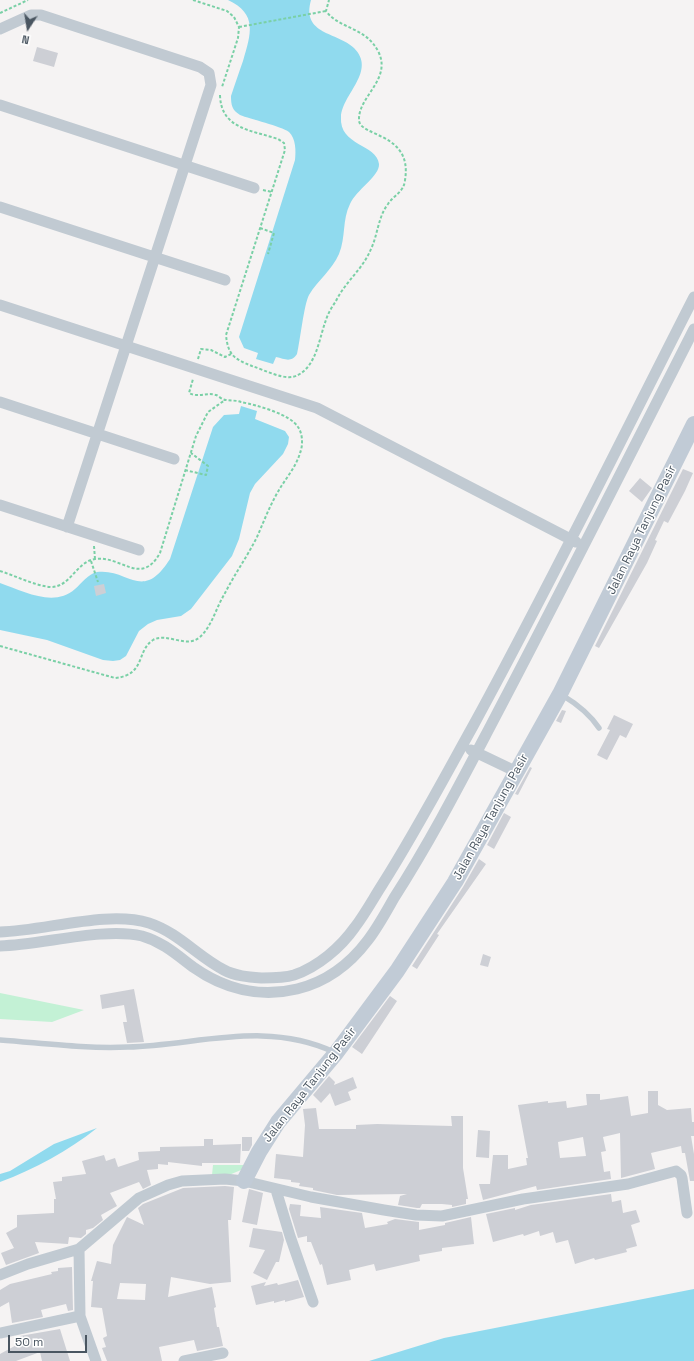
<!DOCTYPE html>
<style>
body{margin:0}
#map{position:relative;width:694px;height:1361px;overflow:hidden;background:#f5f3f3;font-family:"Space Grotesk",sans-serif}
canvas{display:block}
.north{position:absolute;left:8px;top:8px;width:40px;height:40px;-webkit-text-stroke:3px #fff;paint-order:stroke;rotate:192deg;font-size:11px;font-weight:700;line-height:16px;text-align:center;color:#4a5661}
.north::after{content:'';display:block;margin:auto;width:14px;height:18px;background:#4a5661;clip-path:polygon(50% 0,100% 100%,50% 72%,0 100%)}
.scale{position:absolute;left:8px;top:1335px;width:79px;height:18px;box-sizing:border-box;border:2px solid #4a5661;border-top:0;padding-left:5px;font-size:12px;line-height:14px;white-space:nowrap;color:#4a5661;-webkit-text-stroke:3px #fff;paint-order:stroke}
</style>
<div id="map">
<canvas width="694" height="1361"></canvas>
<div class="north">N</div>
<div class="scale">50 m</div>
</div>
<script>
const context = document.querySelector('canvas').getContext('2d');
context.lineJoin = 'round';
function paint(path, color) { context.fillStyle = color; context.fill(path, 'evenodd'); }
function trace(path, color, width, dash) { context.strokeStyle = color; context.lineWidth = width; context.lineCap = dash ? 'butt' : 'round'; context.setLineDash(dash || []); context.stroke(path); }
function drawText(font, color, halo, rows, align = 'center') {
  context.font = font + ' "Space Grotesk",sans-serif'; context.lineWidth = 3; context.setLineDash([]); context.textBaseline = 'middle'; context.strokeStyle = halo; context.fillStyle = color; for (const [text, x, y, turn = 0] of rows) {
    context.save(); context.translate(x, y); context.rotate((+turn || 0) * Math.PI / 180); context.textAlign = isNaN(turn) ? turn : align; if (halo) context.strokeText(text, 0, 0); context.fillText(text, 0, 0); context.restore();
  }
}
const green = new Path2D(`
 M0,993L84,1010L52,1022L0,1019Z
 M213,1165H253L229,1175H212Z`);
const water = new Path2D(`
 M228,0H311C301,35 338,32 354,48C377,71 342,94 341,117C339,146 377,144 379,164C380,176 356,190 350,204C342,220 346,237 339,254C332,270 318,280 309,295C304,304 300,342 297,354C291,363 285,359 276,357L273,364L256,359L258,353L244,348L239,337L295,160C296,151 296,139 289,132C281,126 250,119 240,115C232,110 231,105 231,96C235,84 239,72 243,61C251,34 258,14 228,0Z
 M241,406L257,411L255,419L285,431L289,437L288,444L283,454L255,484L250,493L239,539L232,556L191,609L181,616L157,620L148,624L139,631L126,656L120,660L113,661L103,660L47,640L0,630V583C23,591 54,608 75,589C82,583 88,574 97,572C129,568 142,603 170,559L213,427L224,415L239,414Z
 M97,1128C68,1151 35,1169 0,1182V1174L10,1171L54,1144Z
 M694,1289V1361H369L444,1338Z`);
const building = new Path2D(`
 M37,47L58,53L54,67L33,61Z
 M683,469L693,473L685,491L668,523L664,521L655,540L657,541L647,563L599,648L595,646Z
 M640,478L652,488L642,502L629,491Z
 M104,584L106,593L96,596L94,586Z
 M562,710L566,711L561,723L556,721Z
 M614,715L633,724L626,738L620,735L607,760L597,755L610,730L607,729Z
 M530,767L532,768L518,795L515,794Z
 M504,813L511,817L494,849L487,845Z
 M479,859L486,864L437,934L439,935L417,969L412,966L463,887Z
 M483,954L491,957L488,967L480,965Z
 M134,989L144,1042L127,1043L123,1022H127L124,1005L102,1009L100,995Z
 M390,996L397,1001L362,1054L352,1047Z
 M329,1076L335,1082L334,1085L353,1077L357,1088L348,1092L351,1100L335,1106L330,1093L321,1103L313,1095Z
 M648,1091H658V1105L667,1110L691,1108L692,1122H694V1136H691L694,1154V1181H690L685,1153H682L681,1146L651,1153L655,1169L621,1178L620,1133L603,1137L606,1151L601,1152L604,1172L610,1171L611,1179L537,1190L536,1186L483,1200L479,1184H490L493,1155H508V1169L527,1165L526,1158H528L518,1105L548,1101V1103L566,1101L567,1108L587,1105L586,1094H600V1100L628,1096L631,1116L648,1113ZM583,1137L586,1156L560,1158L558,1142Z
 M316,1108L319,1129H356V1125L377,1124L452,1126L451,1116H463V1168L468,1199H466V1204L452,1207V1205L442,1204H422L420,1208H417L398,1205L400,1196L407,1194L337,1195L313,1190V1188L299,1186L300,1183L291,1182V1180L274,1178L276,1154L303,1157L305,1125L303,1109Z
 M478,1130L490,1131L489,1158L476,1157Z
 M242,1137H252V1145L249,1151H242Z
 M204,1139H213V1145L241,1144L240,1163H202V1166L168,1162V1165L158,1164V1169L147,1170L151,1185L143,1189L139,1182L110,1193L117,1206L101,1215L103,1220L93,1228L86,1230V1234L81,1238L69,1237L68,1244L35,1242L39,1253L6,1265L1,1253L14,1248L6,1233L17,1227V1215L54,1213V1199H56L53,1182L62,1181V1177L86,1174L82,1161L104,1155L106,1161L115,1158L118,1167L139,1160L138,1152L160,1151V1147L204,1146Z
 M225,1186L234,1187L231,1220H228L231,1282L210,1284L171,1277L168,1297L212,1287L216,1307L214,1308L217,1327H219L223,1346L197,1351L194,1340L159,1347L162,1361H107L102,1348L106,1347L103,1338L107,1336L102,1308L91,1307L93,1281H91L97,1261L111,1264L113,1245L127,1217L144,1225L138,1208L143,1204L183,1188ZM120,1283L146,1284L145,1300L117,1299Z
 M249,1189L263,1193L257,1225L242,1222Z
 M611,1194L612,1202L621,1200L623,1213L636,1210L640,1222L631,1225L637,1246L626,1249L627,1252L595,1260L594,1258L575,1264L568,1240L556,1243L553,1232L540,1236L539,1231L524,1236L523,1234L493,1242L486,1214L515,1208V1210L531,1205Z
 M290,1204L301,1205L300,1216L321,1218L320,1207L362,1213L365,1228L388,1224L387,1222L395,1219L419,1222V1230L445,1225V1223L471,1217L474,1244L442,1248V1251L419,1255L420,1261L376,1271L374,1264L349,1270L351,1280L327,1285L322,1264L320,1265L311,1242H307V1236L298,1238L289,1209Z
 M253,1228L282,1232L284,1240L279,1262H276L267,1280L253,1273L265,1250L249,1247Z
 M72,1267L73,1310L68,1311L66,1304L41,1310L43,1317L12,1323L9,1302L0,1307V1290L10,1284L52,1274L51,1272L58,1271V1268Z
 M298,1280L304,1297L285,1302V1300L274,1303V1301L256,1305L251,1286L266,1282L264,1286L277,1283L278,1285Z
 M60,1329L70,1361H42L40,1352L16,1361H0V1354L22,1342L20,1336Z`);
const path = new Path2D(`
 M193,0L227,11L234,17L239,27L238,38L222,87
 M0,13L28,0
 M239,27L326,11
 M220,95C221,129 251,130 278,139L284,143L285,150L226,335C228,355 234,359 252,366C265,370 286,382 298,375C317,365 319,338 326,320C328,313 332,307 336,301C345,282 363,269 371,249C378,234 378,217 388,204C394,195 404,192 405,180C413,132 359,137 359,120C358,97 391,80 379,53C366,26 340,30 326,11L329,0
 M263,190L272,192
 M260,228L274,233L268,254
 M198,359L201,349L211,350L225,357L231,354
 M185,470L206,475L208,466L191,453
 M94,546L95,559
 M91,561L98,582
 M0,571C16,576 33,585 50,587C70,588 76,562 95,559C121,555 141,587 160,553L196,436L208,412L225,400
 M0,646L115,678C146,675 136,651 153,640C167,632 186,649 200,637C212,626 216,608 224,595C234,575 247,557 257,537C264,521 270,505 279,490C286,478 296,467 300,453C303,446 303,434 298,427C290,414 256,405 241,402C236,400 231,401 226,400C222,400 219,396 216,395C206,392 199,398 189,393L193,379`);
const lane = new Path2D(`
 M562,695C577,704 589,713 599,728
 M0,1040C42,1043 85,1049 128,1047C198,1045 266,1020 334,1052`);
const street = new Path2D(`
 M0,29L31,15H41L200,67L209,73L211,85L67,527
 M0,105L254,188
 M0,207L225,280
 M0,305L317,408L576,542
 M0,402L174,459
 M0,505L139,550
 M471,750L517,772
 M0,932C45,931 107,910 149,923C179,933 197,956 224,970C235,976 249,977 262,978C272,978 284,978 294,975C318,967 341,947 355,927C365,914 373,899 382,885C415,833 443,780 473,726C550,585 621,440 694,297
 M0,946C42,945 103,927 142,936C163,942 177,955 193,967C224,989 260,998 297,989C326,982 350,964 368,940C378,927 386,912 394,898C430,842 460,784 491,725C560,594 627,461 694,329
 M276,1190L290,1236L313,1302
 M79,1249L80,1316L96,1361
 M0,1275L28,1264L79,1249L139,1198L168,1185L182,1181L225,1179L244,1181L311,1197L384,1210L416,1215L442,1216L523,1199L628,1184L676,1171L681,1175L682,1178L687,1213
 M0,1333L80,1316
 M184,1361L223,1353`);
const secondary = new Path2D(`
 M244,1181L259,1152L278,1122L336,1053L397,971L455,882L560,694L694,424`);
const streetNames = [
 ["Jalan Raya Tanjung Pasir",642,530,-64],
 ["Jalan Raya Tanjung Pasir",491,817,-61],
 ["Jalan Raya Tanjung Pasir",310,1085,-52]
];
paint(green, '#c3f1d5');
paint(water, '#90daee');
paint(building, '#cdcfd5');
trace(path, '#7ad0a6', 2, [3, 2]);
trace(lane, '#c1cad2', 5.5);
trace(street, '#c1cad2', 11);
trace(secondary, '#c1cbd6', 16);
drawText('12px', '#4a5661', '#fff', streetNames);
</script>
